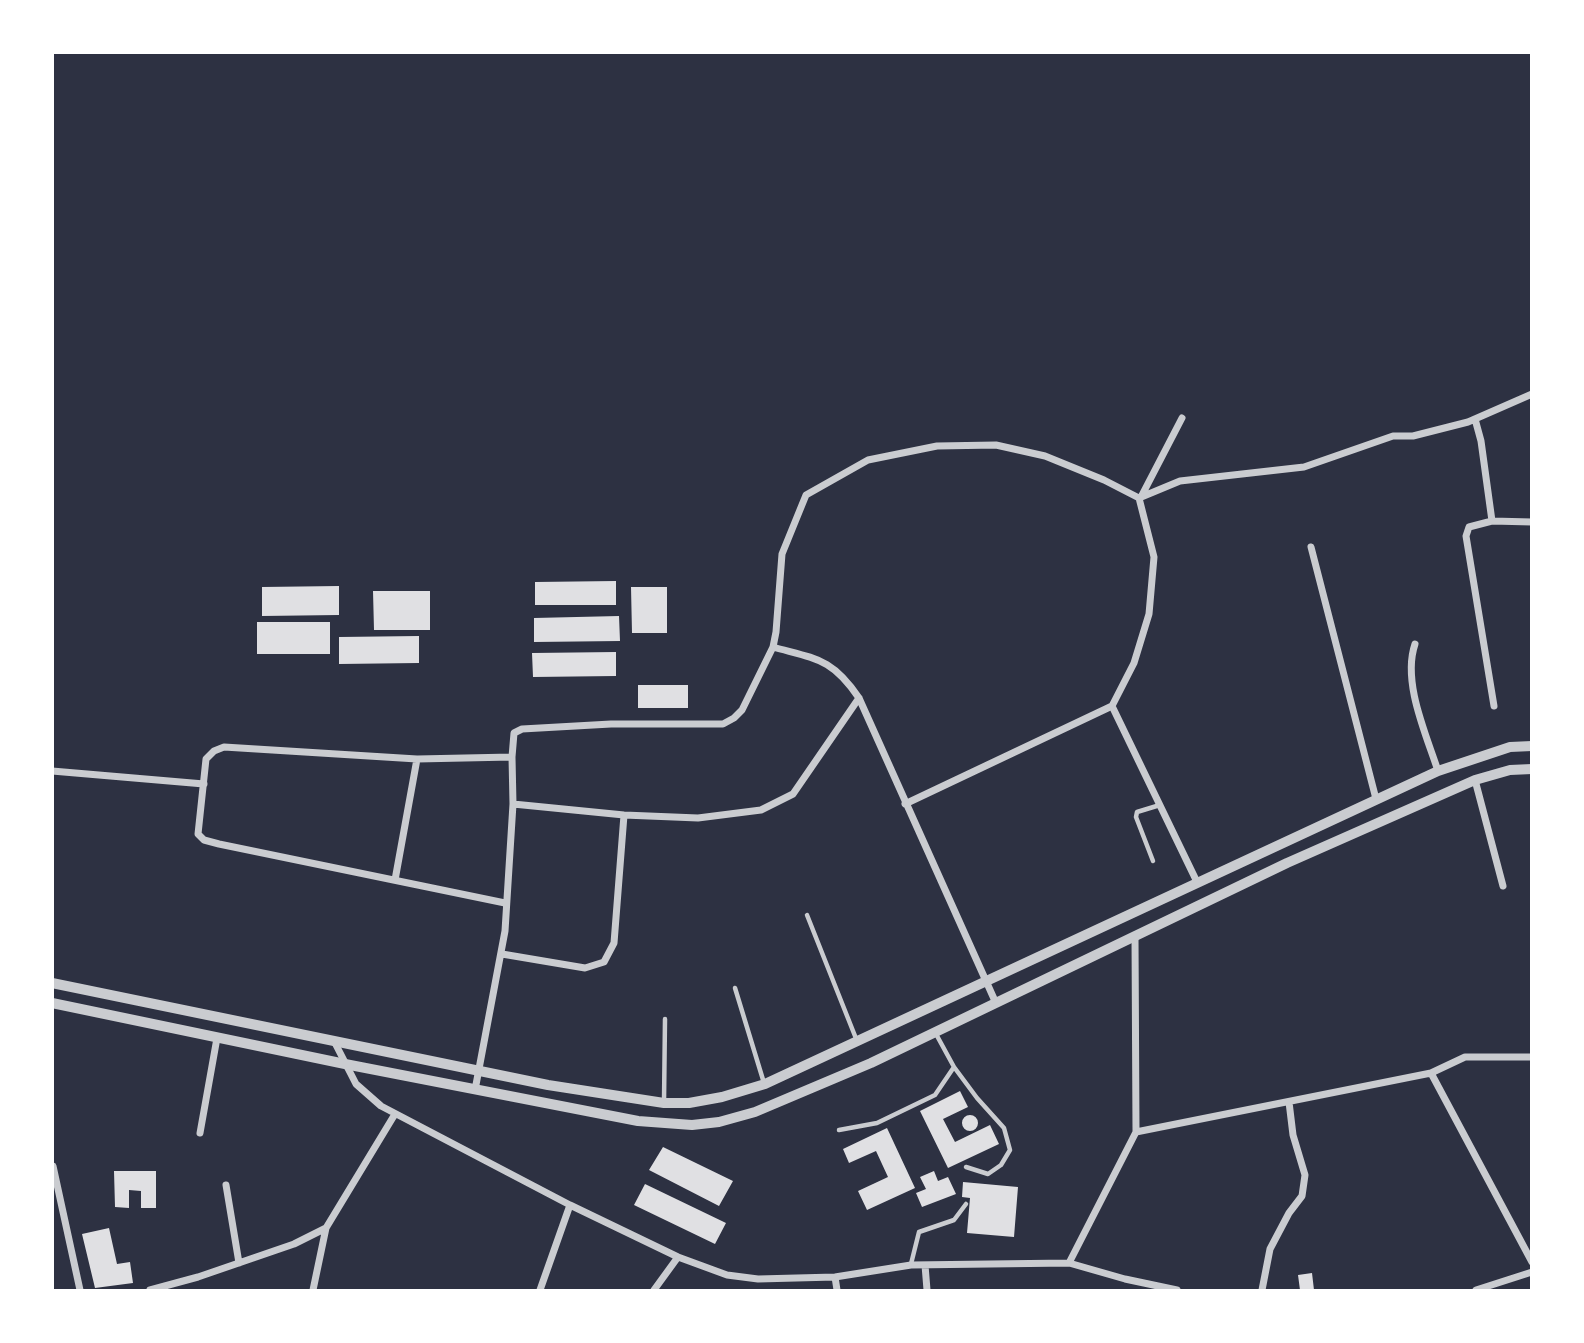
<!DOCTYPE html>
<style>
body{margin:0}
#map{position:relative;width:1584px;height:1343px;overflow:hidden;background:#2d3142;font-family:"IBM Plex Serif",serif}
canvas{display:block}
.frame{position:absolute;inset:0;border:54px solid #fff;pointer-events:none}
</style>
<div id="map">
<canvas width="1584" height="1343"></canvas>
<div class="frame"></div>
</div>
<script>
const context = document.querySelector('canvas').getContext('2d');
context.lineJoin = 'round';
function paint(path, color) { context.fillStyle = color; context.fill(path, 'evenodd'); }
function trace(path, color, width, dash) { context.strokeStyle = color; context.lineWidth = width; context.lineCap = dash ? 'butt' : 'round'; context.setLineDash(dash || []); context.stroke(path); }
const building = new Path2D(`
 M616,581V605H535V582Z
 M339,586V615L262,616V587Z
 M631,587H667V633H632Z
 M373,591H430V630H374Z
 M619,616L620,641L534,642V618Z
 M257,622H330V654H257Z
 M419,636V663L339,664V637Z
 M616,652V676L533,677L532,653Z
 M638,685H688V708H638Z
 M960,1091L968,1107L943,1119L955,1142L990,1125L999,1144L948,1168L920,1111Z
 M962 1123a8 8 0 1 1 16 0a8 8 0 1 1-16 0Z
 M887,1128L915,1188L867,1210L858,1191L888,1177L876,1151L849,1163L843,1149Z
 M663,1147L733,1181L719,1206L649,1170Z
 M114,1171H156V1208H141V1191L129,1190V1208L115,1207Z
 M934,1171L938,1181L948,1177L956,1194L922,1207L916,1193L926,1189L920,1177Z
 M963,1182L1018,1187L1014,1237L967,1233L970,1198L962,1197Z
 M645,1184L726,1223L715,1244L634,1205Z
 M109,1228L117,1264L130,1262L133,1283L95,1288L82,1234Z
 M1312,1273L1314,1290H1300L1298,1275Z`);
const service = new Path2D(`
 M1153,861L1136,817L1137,812L1160,805
 M807,915L857,1041
 M735,988L764,1083
 M954,1067L977,1098L1004,1128L1010,1150L1001,1165L988,1174L966,1167
 M664,1102L665,1019
 M839,1130L877,1123L935,1095L954,1067L936,1034
 M911,1264L919,1232L954,1220L966,1204`);
const minor = new Path2D(`
 M1475,419L1481,441L1492,521
 M1141,497L1182,418
 M1139,498L1180,481L1304,467L1393,436H1413L1468,422L1532,394
 M1311,547L1376,799
 M1415,644C1402,682 1426,734 1438,771
 M773,647C816,659 832,658 859,698L995,1001
 M1112,706L1197,882
 M1494,706L1466,536L1469,527L1492,521L1532,522
 M417,759L224,747L214,751L206,759L198,834L204,840L219,844L505,903
 M52,771L204,784
 M1475,780L1503,886
 M513,804L624,815L698,818L761,810L793,794L859,698
 M905,804L1112,706
 M395,880L417,759L512,757
 M502,954L585,968L604,962L614,943L624,815
 M334,1041L356,1084L381,1106L570,1205L678,1257L727,1275L758,1279L835,1277L911,1265L1069,1263L1125,1279L1177,1290
 M1431,1073L1532,1262
 M475,1090L505,931L513,804L512,757L514,733L522,729L611,724H723L734,718L742,710L773,647L776,632L782,554L806,495L868,460L937,446L996,445L1045,456L1104,480L1139,498L1154,557L1149,614L1134,663L1112,706
 M1136,1132L1431,1073L1465,1057H1532
 M200,1133L217,1038
 M53,1166L80,1290
 M226,1185L239,1263
 M1069,1263L1136,1132L1135,937
 M925,1265L927,1290
 M835,1277L837,1290
 M150,1290L198,1277L294,1244L326,1228L395,1114
 M313,1290L326,1228
 M540,1290L570,1205
 M654,1290L678,1257
 M1262,1290L1270,1249L1289,1213L1302,1196L1305,1175L1293,1135L1289,1102
 M1476,1290L1532,1272`);
const tertiary = new Path2D(`
 M52,983L548,1085L664,1103H689L722,1097L765,1084L1438,771L1510,747L1532,746
 M52,1003L345,1064L638,1121L692,1125L719,1122L755,1112L871,1063L1287,863L1475,780L1510,770L1532,769`);
paint(building, '#e0e0e3');
trace(service, '#caccd0', 4.5);
trace(minor, '#caccd0', 7);
trace(tertiary, '#caccd0', 10);
</script>
